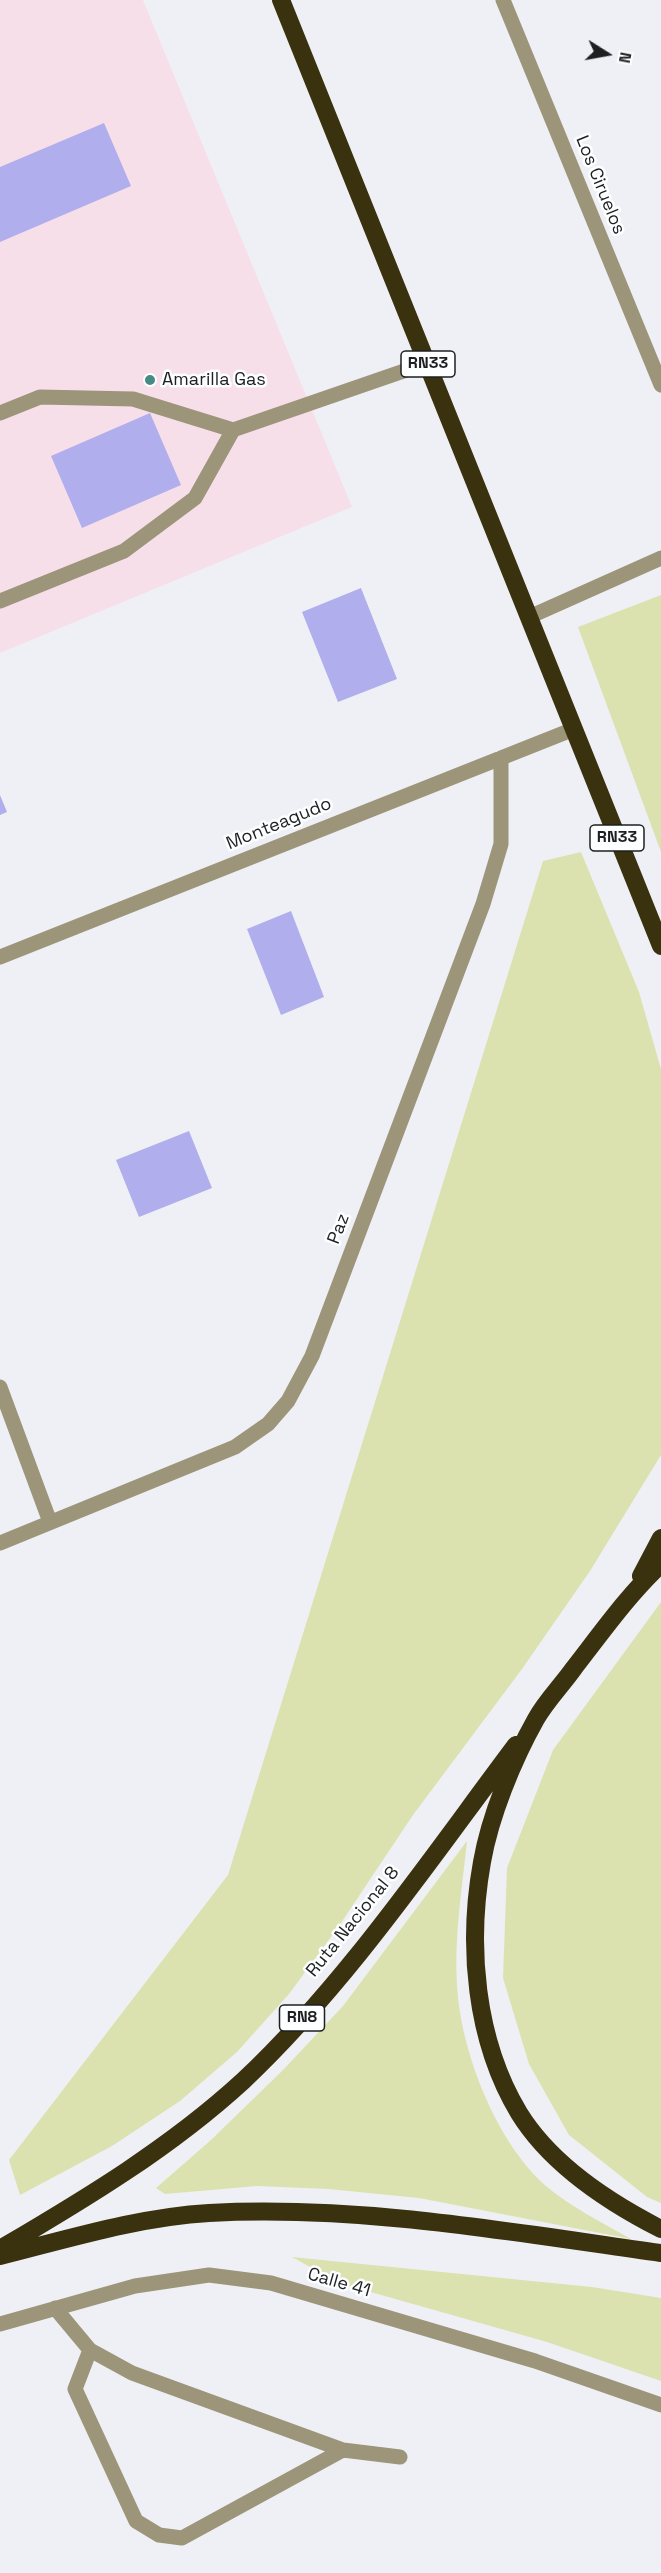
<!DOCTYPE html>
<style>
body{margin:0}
#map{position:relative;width:661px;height:2573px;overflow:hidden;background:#eff0f5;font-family:"Space Grotesk",sans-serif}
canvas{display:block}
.north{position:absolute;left:577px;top:24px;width:60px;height:60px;-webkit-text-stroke:4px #fdfeff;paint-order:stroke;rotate:101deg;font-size:16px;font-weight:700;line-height:24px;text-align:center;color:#1e1f21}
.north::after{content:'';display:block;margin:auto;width:21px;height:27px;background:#1e1f21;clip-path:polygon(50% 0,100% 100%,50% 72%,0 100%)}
</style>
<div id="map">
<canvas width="661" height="2573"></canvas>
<div class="north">N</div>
</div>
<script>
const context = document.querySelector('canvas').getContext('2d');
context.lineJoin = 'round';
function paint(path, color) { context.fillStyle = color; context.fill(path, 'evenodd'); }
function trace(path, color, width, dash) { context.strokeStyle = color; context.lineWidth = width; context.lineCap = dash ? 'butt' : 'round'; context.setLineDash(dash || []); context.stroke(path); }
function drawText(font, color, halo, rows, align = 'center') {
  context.font = font + ' "Space Grotesk",sans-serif'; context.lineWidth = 5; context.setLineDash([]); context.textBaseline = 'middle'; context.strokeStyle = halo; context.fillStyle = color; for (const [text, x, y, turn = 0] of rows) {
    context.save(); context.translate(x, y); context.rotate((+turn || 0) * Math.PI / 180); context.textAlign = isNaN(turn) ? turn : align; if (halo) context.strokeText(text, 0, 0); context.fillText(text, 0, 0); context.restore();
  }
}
const industrial = new Path2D(`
 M0,0H143L352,507L0,653Z`);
const green = new Path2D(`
 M661,595V852L578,627Z
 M581,852L639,992L661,1069V1455L590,1571L522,1669L413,1815L339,1926L289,1994L237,2052L180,2101L112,2146L20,2195L9,2160L228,1875L543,861Z
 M661,1602V2203L647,2197L569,2135L529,2064L503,1978L507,1868L553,1750Z
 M467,1841C462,1889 454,1937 457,1986C461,2052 496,2142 546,2186C571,2207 603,2223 631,2239L419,2198L328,2189L257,2186L165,2194L156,2188L211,2140L284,2069L343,2006Z
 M292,2257L592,2287L661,2298V2381L547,2342L339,2283Z`);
const building = new Path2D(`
 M104,123L131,186L0,242V167Z
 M150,413L181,485L82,528L51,456Z
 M361,588L397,679L338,702L302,612Z
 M0,795L7,812L0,815Z
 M291,911L324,997L281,1015L247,929Z
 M189,1131L212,1188L139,1217L116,1160Z`);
const minor = new Path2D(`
 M503,0L661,385
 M0,413L40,397L133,399L233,430L427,363
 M0,601L124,551L195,498L233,430
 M529,617L661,558
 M0,957L574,729
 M0,1387L50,1522
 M0,1543L235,1447L268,1424L288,1401L312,1356L483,904L501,844V758
 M55,2308L90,2350L132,2373L343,2450L400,2457
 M0,2324L135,2286L209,2275L271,2283L535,2361L661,2405
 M90,2350L75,2389L136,2521L159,2535L182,2538L343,2450`);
const highway = new Path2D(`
 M281,0L661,946
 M661,1564C628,1595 602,1632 574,1668C562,1685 546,1701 536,1719C513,1760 490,1816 482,1862C467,1945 475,2040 519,2113C551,2165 608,2202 661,2229
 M641,1576L661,1538
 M0,2249C85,2199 170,2148 243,2081C346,1984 431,1858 516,1745
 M0,2256C68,2239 139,2217 209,2213C361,2205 511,2232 661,2253`);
const markers = [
 [150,380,6,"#448b86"]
];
const shields = [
 [428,364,54],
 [617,838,54],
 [302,2018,45]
];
const shieldNames = [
 ["RN33",428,364],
 ["RN33",617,838],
 ["RN8",302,2018]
];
const streetNames = [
 ["Los Ciruelos",600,185,68],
 ["Monteagudo",279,824,-22],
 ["Paz",339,1229,-69],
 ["Ruta Nacional 8",353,1922,-51],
 ["Calle 41",339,2283,16]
];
const poiNames = [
 ["Amarilla Gas",162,380]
];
paint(industrial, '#f7dfea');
paint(green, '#dbe2b0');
paint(building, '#b1aeed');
trace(minor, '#9c957a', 15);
trace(highway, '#3a320e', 18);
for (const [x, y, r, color] of markers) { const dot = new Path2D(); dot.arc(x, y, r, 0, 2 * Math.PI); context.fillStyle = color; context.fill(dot); trace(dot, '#fdfeff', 2); }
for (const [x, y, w] of shields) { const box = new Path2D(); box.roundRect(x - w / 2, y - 13, w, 26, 4.5); context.fillStyle = '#fdfeff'; context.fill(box); trace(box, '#1e1f21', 1.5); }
drawText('bold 16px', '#1e1f21', null, shieldNames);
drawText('18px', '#1e1f21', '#fdfeff', streetNames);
drawText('18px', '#1e1f21', '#fdfeff', poiNames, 'left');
</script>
